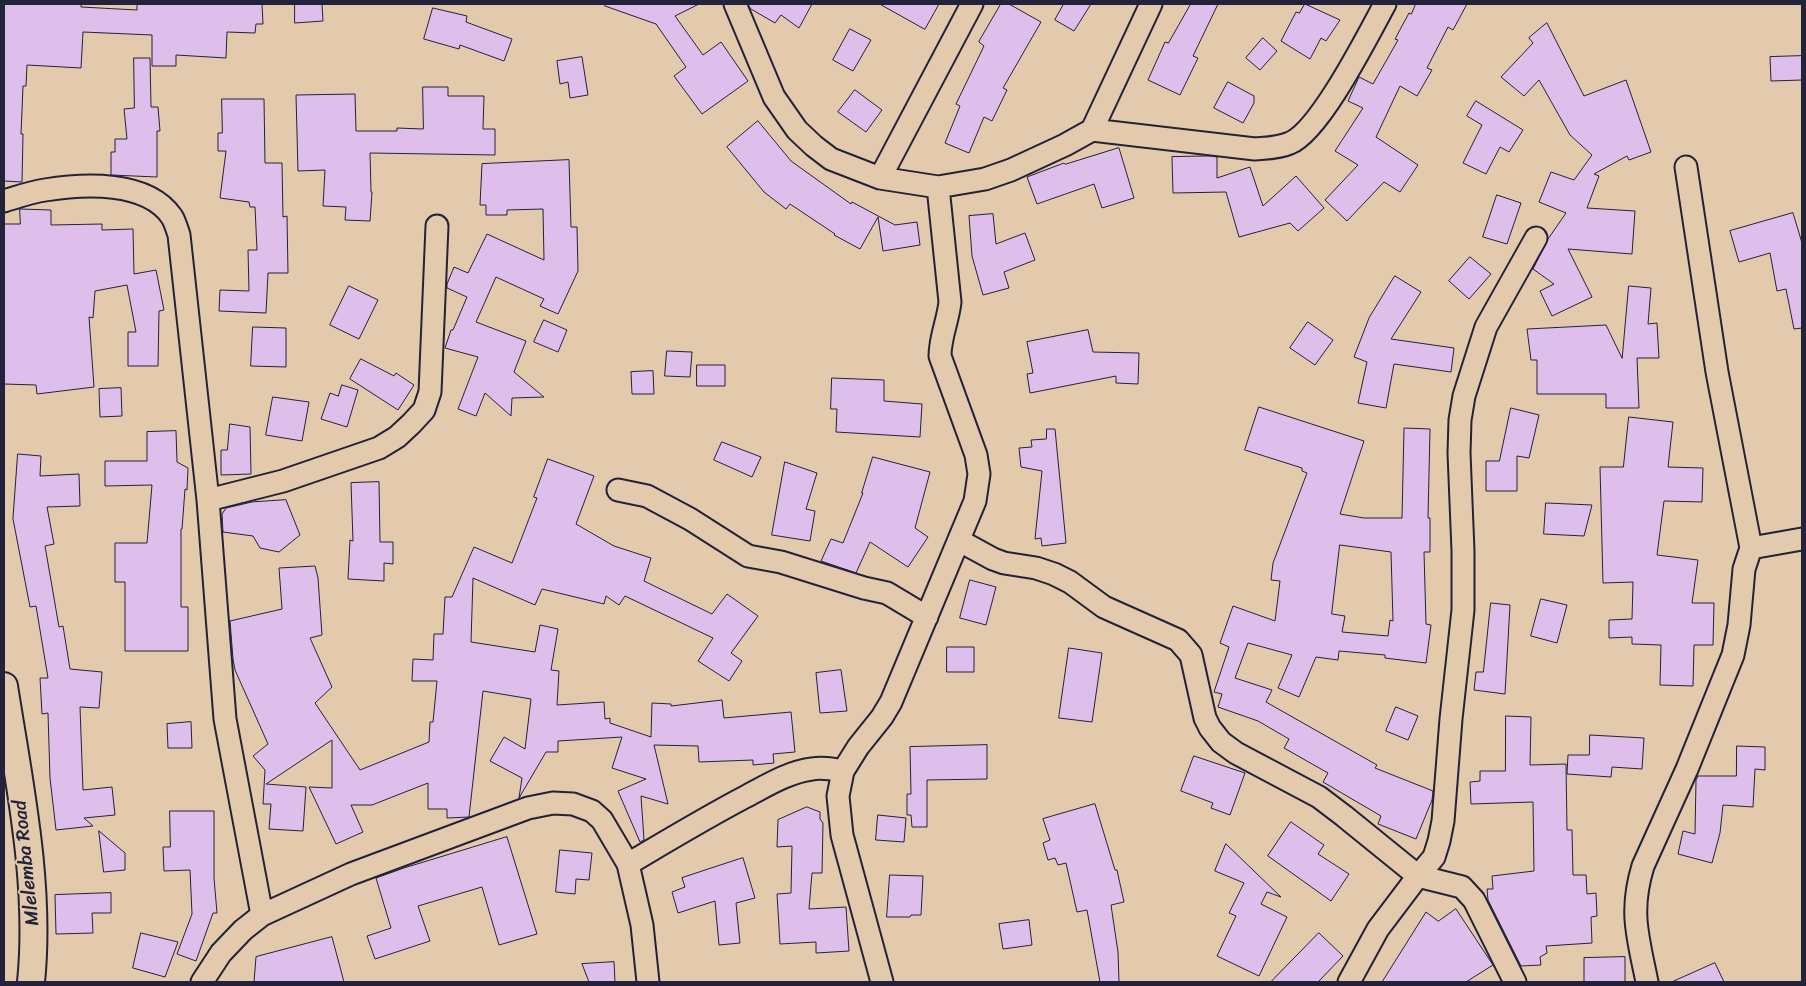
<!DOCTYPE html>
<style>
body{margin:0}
#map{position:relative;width:1806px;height:986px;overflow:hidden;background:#e4caac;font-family:Sriracha,sans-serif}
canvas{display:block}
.frame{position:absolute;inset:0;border:5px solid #22223b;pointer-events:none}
</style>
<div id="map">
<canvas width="1806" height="986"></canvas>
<div class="frame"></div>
</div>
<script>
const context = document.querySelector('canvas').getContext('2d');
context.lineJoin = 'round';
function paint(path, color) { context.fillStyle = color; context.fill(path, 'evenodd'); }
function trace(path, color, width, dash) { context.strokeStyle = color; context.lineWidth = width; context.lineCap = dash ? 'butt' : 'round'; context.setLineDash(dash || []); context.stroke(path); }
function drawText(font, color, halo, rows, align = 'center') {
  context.font = font + ' Sriracha,sans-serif'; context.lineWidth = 4; context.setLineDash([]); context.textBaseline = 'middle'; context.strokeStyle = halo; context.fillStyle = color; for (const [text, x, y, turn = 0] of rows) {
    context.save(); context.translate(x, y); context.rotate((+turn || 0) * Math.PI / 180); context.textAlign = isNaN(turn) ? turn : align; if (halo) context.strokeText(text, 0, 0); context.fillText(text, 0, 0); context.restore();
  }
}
const building = new Path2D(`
 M4,4H81V7L137,10V4H262L263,24H256L255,33L227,32L226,58L176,55V66H152V35L83,32L81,68L27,65L26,86H23L21,134H23L22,182L4,181Z
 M295,4H322L323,21L295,23Z
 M606,4H699L675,16L703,55L721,42L748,81L702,114L674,76L686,67L656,24L605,6Z
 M748,4H812L799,28L781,15L775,23L751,9Z
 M880,4H939L925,29Z
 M1001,4H1009L1041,22L1003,88L1007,90L992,121L984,117L969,153L945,143L960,106L956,104L984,46L979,42Z
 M1064,4H1091L1074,31L1055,20Z
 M1191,4H1218L1193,56L1198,58L1180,95L1148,80L1165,42L1168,43Z
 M1305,4L1340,20L1326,41L1321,38L1310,59L1281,41L1296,12L1299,13Z
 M1416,4H1467L1453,30L1448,27L1427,68L1432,70L1417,96L1400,86L1376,137L1418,165L1400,192L1384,182L1347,221L1325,200L1358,165L1335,151L1363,108L1348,101L1359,77L1373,84L1398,40L1395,39L1409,13L1411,14Z
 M433,8L467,16L466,22L512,39L504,61L460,45L459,49L424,39Z
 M1547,23L1584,96L1626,80L1651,152L1629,160L1627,156L1594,174L1599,176L1587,208L1635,211L1632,254L1568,249L1592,297L1552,316L1540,291L1554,284L1533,269L1548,239L1566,213L1539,202L1551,172L1574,180L1592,155L1570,135L1539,80L1524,96L1501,77L1533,43L1529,38Z
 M850,29L871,40L853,71L833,60Z
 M1263,38L1277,51L1260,70L1246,58Z
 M1802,56V80L1771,81L1770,57Z
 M582,57L588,95L570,98L568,82L560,84L557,61Z
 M134,58H150L151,107H158L160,131H157V177L111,175V152H115V139H127L124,109L134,108Z
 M1228,82L1254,96V103L1243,123L1214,108Z
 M423,87H448V96H484L483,129H495V155L370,153L371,192H372L370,221L345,220L346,207L323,206L325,170L298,171L296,95L355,94L356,131H397V128L423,129Z
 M855,90L882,110L866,132L838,112Z
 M222,99H264L265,163H282L283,217L287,216L288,273H268L266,313L219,311L220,290L249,291L248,250H257L255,207H250L249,202L220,198L226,151H218V133H222Z
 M1476,101L1523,130L1509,152L1500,147L1486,174L1463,163L1482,125L1467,116Z
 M758,121L791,161L851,204L852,202L895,225L917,222L920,245L883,251L878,217L860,249L834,235L835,234L790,204L786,209L764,192L727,147Z
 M1119,148L1134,198L1102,208L1094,184L1037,204L1027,177L1064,163L1065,164Z
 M1211,156L1217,157V178L1250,167L1263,206L1296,176L1324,208L1298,231L1290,223L1239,237L1226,192L1173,193L1172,157Z
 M569,160L571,227H577L578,271L558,314L540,306L544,299L496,277L476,322L526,341L514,372L544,397L512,398L511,416L485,393L476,416L458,409L478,357L445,348L451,330H453L467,297L447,288V284L454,267L468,273L487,234L544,260L543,209L507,210V215H486V205H480L482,164Z
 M1497,195L1521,203L1507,244L1483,237Z
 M20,209L51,210V225L102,224V230L133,229L134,274L156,270L164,310L159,311L158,366H128V332H136L127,285L95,291L93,318L89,317L94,387L37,394L36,385L4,384V224H20Z
 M1793,213L1802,243V328L1794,329L1786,289L1777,291L1770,253L1739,262L1730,231Z
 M993,214L996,244L1025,233L1035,260L1004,272L1009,288L983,295L972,256L969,216Z
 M1470,257L1491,274L1469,299L1449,281Z
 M1395,276L1421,292L1391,339L1454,348L1451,372L1394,364L1386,408L1358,403L1367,362L1354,357L1369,318Z
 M349,286L378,300L359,339L330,325Z
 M1629,286L1651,288L1648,324L1657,323L1659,358H1637L1639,408H1606V394H1537V360H1531L1527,329L1606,325L1622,358Z
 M544,320L567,330L558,352L534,342Z
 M1308,322L1333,340L1315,365L1290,348Z
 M253,327L286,328V367L251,366Z
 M1088,330L1093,352L1139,353L1138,384L1116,383V376L1030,393L1027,374L1033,373L1027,342Z
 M667,351L692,352L690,377L665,376Z
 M361,359L394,376L396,373L414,385L398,410L350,379Z
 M697,365H725V386H697Z
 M653,371L654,394H632L631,372Z
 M832,378L884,380V401L922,404L920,437L836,432L837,409H831Z
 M342,385L358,390L347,427L321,419L330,393L338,396Z
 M121,388L122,416L100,417L99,389Z
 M273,397L309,402L302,441L266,435Z
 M1259,407L1364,441L1340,514L1364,518H1402L1404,428L1430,429L1428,518H1430V552H1424L1426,624L1431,625L1426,663L1385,658V655L1339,651L1338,660L1316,657L1299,697L1278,688L1292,655L1248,643L1235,678L1272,690L1266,702L1377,765L1375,768L1433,791L1432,800L1416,839L1378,824L1381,816L1323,782L1328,773L1284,748L1289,739L1258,721L1218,707L1222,694L1214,692L1229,647L1220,643L1233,606L1275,621L1280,581L1271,580L1273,563L1307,473L1302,471V468L1245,450ZM1340,545L1391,552L1393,621L1390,620L1388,636L1342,632L1345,616L1332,614Z
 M1511,408L1539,415L1529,458L1517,456V491H1486V461H1499Z
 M1629,417L1673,422L1668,467L1703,468L1702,502L1664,501L1657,555L1698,560L1692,603H1714L1713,645H1694L1693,686L1660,685L1661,645L1632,644V637L1609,638V620L1632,619L1633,582L1603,583L1600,467H1623Z
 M230,424L250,427L251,474L221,475V450H227Z
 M1047,429H1055L1066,543L1042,546L1041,538L1035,539L1042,471L1021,467L1019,448L1032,447L1031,440L1046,439Z
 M176,431L177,462L188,468L187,490L185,489L182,529H181V607H188V651H125V582H115V543H147L152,485L105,486V461H147V432Z
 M722,442L761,457L752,477L714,460Z
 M18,454L41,456L40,476L79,474L80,506L47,507L54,544L45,546L59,627L63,626L70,669L102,672L99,708L80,707L83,790L112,787L115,815L84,818L93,826L56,830L50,778L48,713L42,714L40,678H48L36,606L30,607L13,519Z
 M873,457L930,472L915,528L928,537L908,567L870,542L856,573L821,561L831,539L843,543L863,493H862Z
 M548,459L594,476L576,524L614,546L651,558L644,581L712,614L727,594L758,616L731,653L742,661L729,681L698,661L713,638L625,596L619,605L606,596L604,604L542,589L535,605L473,578L471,642L535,652L540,625L558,629L551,670L559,671L557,705L604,702L605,719L610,718V723L651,737L652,703L671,704V706L722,700L724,718L791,712L795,752L773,754L774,763L753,765V760L699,762L698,746L654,745L668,804L641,796L644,840L640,842L618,791L646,779L612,768L622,737L558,741V752H546L519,798L522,778L490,761L504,737L525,749L531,699L483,691L469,817L447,818V809H428V783L372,805H351L363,832L336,844L309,787L332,788V740L266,784L306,787L303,831L269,829L271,804H263L265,770L253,756L268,744L235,670L233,659L230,621L282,609L279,568L315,566L318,578L322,635L310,638L332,687L315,703L360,770L429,742L430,722H433L437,681H412L413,659L433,660L434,634H443L445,597H452L474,547L512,563L537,498L534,497Z
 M785,462L817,473L806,509L815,511L810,541L772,535Z
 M379,482L380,542H393V564L384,563V581L348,579L350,540L353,541L351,483Z
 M286,500L300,535L279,552L260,548L253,536L223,532L222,514L226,508L252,502Z
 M1546,503L1592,505L1584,536L1544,534Z
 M970,580L996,587L986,625L960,618Z
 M1541,599L1567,605L1557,643L1531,636Z
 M1491,603L1510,605L1505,694L1474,690L1476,672H1483Z
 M947,647H974V672H947Z
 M1069,648L1102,653L1092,722L1059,718Z
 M841,670L847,711L820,713L816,673Z
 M1396,707L1418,716L1408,740L1386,731Z
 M1506,716L1531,717L1530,765L1566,764L1567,830H1572L1573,875H1586L1587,894L1596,893L1597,916L1591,917L1592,943L1546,946L1547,953L1540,957L1541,965L1521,966L1488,900L1487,889H1493L1492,876L1534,871L1533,802L1471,804L1470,782L1480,781V771H1505Z
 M191,722L192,748H168L167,724Z
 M1590,735L1644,738L1642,769L1612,767L1611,777L1567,774L1568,755H1589Z
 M987,745V779L927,780V827H912L911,815H907V794H911L910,747Z
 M1737,746L1765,747V770L1755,769L1753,807L1723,805L1720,833L1712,863L1678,854L1683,831L1695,834L1696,780L1698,776H1736Z
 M1194,756L1245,773L1230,815L1211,808L1213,803L1181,791Z
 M1095,804L1115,870H1117L1124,902L1111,905L1118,952L1119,982H1100L1087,910L1077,912L1066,863L1058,865L1055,858L1048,860L1043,843L1050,840L1043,819Z
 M807,807L820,812V819L823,823L822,873H812L809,909L846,907L849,951L816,953V942L780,944L777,894L791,893L792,846L777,847L778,820Z
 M170,811H214V878L217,913H213L196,961L177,954L192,914L190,870L164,871L163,847H170Z
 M878,815L906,818L904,842L876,840Z
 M1291,822L1324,845L1318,854L1349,874L1331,901L1268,856Z
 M99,831L125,853V870L104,872Z
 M507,837L537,934L499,945L482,887L418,906L430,941L375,959L367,936L391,928L376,878L404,868Z
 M1226,844L1281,897L1267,892L1261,904L1287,917L1259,976L1217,956L1236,916L1229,913L1244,883L1215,871Z
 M560,850L592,853L589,880L576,879L575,894L556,892Z
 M743,858L755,898L736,903L740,943L719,945L715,901L678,913L672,892L685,887L682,878Z
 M890,875L923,876L921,915H911L910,917H887Z
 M111,893V913H92L93,933L56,934L55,895Z
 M1456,909L1493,965L1466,982H1382L1426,912L1438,921Z
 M1029,920L1032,945L1003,949L999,924Z
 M141,933L178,942L165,977L133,968Z
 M1319,933L1343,956L1318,982H1271Z
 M332,937L344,982H254L256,957Z
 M1625,957V982H1584V958Z
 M614,962L615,982H589L582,964Z
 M1715,963L1724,982H1672Z`);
const minor = new Path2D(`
 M735,4L774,97L797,130L814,146L831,159L880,178L938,187L985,179L1011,170L1065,145L1092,130L1151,4
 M1092,130L1255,149C1267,148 1279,148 1290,143C1320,131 1368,35 1385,4
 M880,178L972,4
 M4,201C17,197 31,192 45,190C83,184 147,180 172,217C175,222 177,229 179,235L208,500L225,719L262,915
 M618,490L647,496L690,519L748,556L781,562L864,588L887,593L927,617
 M208,500L283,481L379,448L397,437L411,424L424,410L430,392L437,226
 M960,541L993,559L1004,563L1036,568L1054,574L1070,582L1104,607L1178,640L1191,655L1205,718L1210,728L1221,742L1236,753L1319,797L1344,816L1418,876L1462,887L1474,900L1515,982
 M1751,548L1802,539
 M628,864C667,841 705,818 745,797C766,786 788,772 812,769C822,767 832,769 843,771
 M202,982L221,953L243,930L262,915L351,874L528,808L553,803L573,804L592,811L602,820L628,864L642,925L648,982
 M882,982L842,835L838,796L843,771L858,747L882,717L891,702L975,501L979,474L976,455L940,356C940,337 948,321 950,302L938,187
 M1349,982L1378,929L1418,876L1434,857L1439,841L1443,821L1451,719L1463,610V551L1459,453L1460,420L1464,396L1486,327L1536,238
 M1647,982C1638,937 1629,912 1643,866L1687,769L1733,655L1739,625L1744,569L1751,548L1717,372L1686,167`);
const tertiary = new Path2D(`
 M4,686C19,782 41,885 31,982`);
const streetNames = [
 ["Mlelemba Road",27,863,-96]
];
paint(building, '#debfec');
trace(building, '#22223b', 1);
trace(minor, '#22223b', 25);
trace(tertiary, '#22223b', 30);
trace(minor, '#e4caac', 21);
trace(tertiary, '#e4caac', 26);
drawText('19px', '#22223b', '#e4caac', streetNames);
</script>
